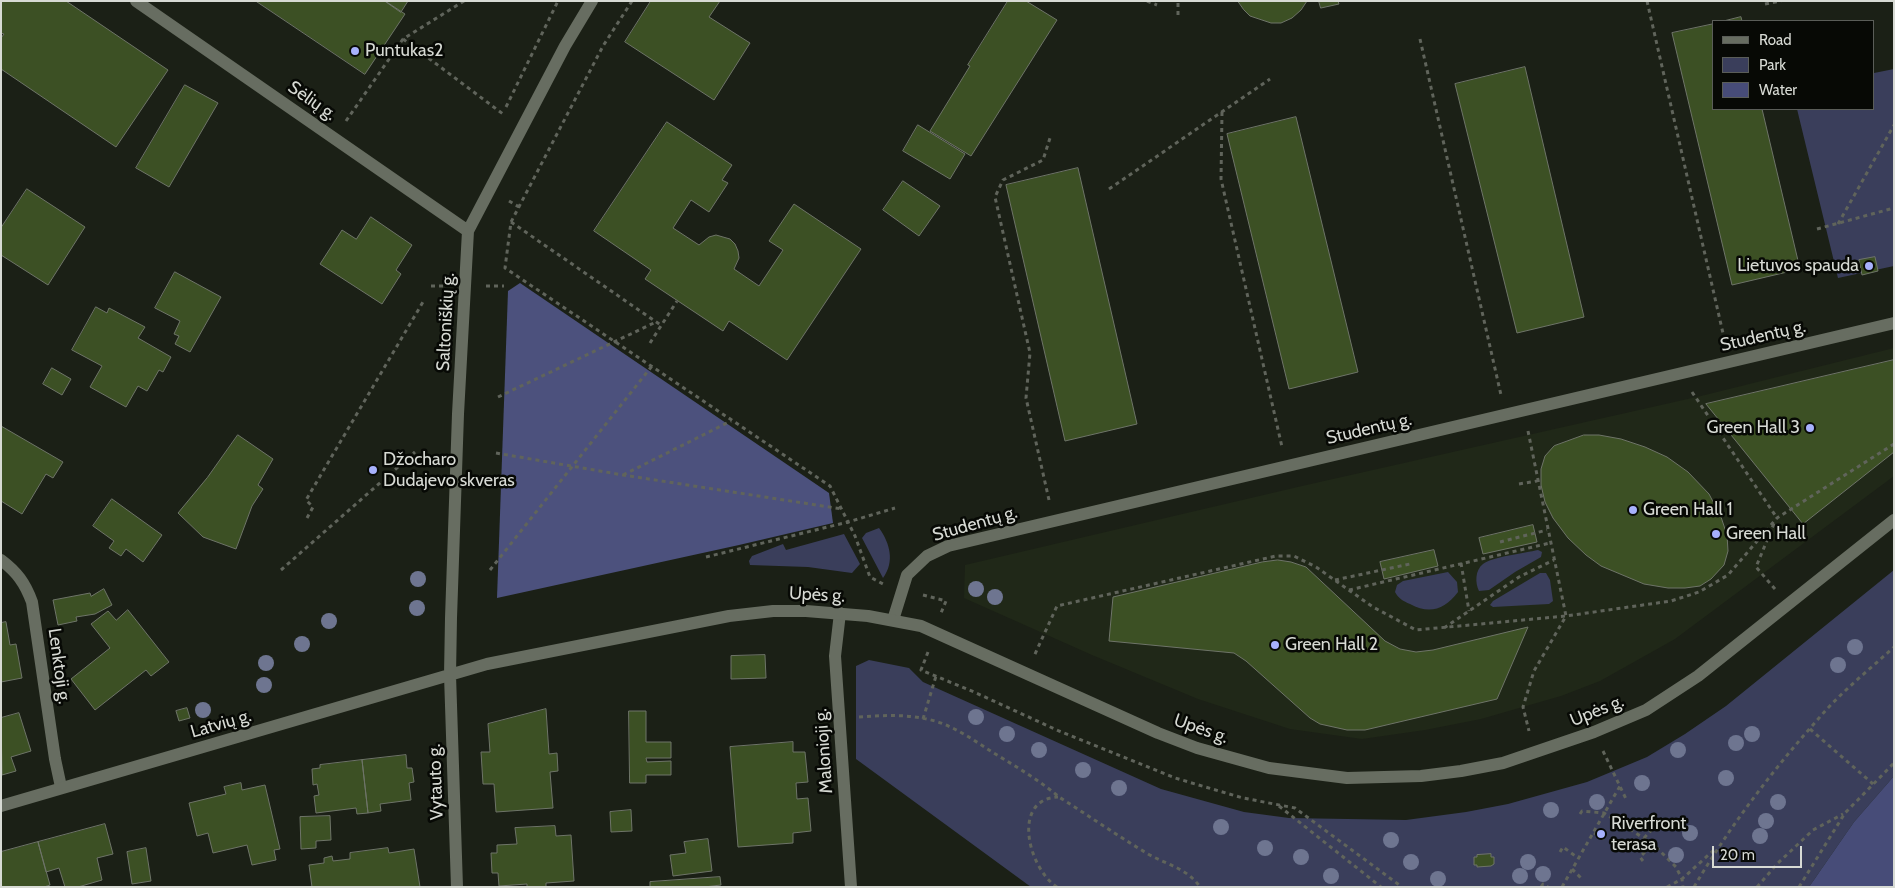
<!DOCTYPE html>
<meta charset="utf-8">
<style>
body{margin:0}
#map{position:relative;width:1895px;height:888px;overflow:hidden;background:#1b2016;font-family:Cabin,sans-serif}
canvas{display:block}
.frame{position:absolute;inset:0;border:2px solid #d7dad4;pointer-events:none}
.legend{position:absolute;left:1712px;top:20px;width:162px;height:90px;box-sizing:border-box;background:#070905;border:1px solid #5a5d58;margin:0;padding:6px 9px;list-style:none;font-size:15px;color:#d7dad4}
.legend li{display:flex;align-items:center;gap:10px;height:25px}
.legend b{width:25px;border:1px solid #5a5d58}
.scale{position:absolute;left:1712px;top:846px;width:90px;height:22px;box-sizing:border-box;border:2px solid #d7dad4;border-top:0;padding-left:6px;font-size:15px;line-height:18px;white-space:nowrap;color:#d7dad4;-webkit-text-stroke:4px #070905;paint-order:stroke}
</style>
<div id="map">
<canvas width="1895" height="888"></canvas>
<div class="frame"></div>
<ul class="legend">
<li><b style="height:6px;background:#676d61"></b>Road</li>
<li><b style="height:14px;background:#3a3e5b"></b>Park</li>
<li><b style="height:14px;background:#474c78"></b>Water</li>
</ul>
<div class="scale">20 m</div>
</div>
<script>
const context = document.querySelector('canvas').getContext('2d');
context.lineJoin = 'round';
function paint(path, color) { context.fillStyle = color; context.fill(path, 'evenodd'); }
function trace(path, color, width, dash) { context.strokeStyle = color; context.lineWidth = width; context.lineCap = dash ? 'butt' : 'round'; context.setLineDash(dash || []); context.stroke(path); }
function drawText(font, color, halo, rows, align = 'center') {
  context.font = font + ' Cabin,sans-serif'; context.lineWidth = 5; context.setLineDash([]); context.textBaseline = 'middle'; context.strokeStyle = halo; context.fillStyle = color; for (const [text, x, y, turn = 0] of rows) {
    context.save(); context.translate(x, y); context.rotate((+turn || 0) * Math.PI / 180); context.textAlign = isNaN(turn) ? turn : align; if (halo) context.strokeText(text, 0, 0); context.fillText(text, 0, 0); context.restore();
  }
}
const built = new Path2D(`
 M1894,348V476L1675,639L1600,681L1561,696L1481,719L1425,730L1362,739L1290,729L1198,699L1092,655L964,598L965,565L1302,486L1701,396Z`);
const green = new Path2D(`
 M1894,69V266L1838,278L1797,109H1874V73Z
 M879,528C890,543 895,562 883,578L862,538L866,533Z
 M844,534L860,564L852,573L808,567L750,565L749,561L752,556L783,544L786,550Z
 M1538,550L1542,552L1541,557L1515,572L1489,590L1479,591C1475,583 1475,570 1483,564C1492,557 1525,553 1538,550Z
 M1894,570V776L1854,822L1809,887H1031L856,759V666L869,660L909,668L923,682L1161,789L1244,812L1289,818L1406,820L1466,812L1508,804L1587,782L1647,757L1685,734L1726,706Z
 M1448,572L1457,582L1458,592C1445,609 1430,615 1410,604C1403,601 1399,599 1395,592L1397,585L1403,581Z
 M1540,573H1546L1550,580L1553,601L1549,604L1493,607L1490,605L1493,601Z`);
const forest = new Path2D(`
 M520,283L829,493L833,523L739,545L497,598L508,291Z`);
const water = new Path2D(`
 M1894,776V887H1809L1854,822Z`);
const building = new Path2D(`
 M1,1H66L168,70L116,147L1,69V38L4,34L1,33Z
 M256,1H385L405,14L365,74Z
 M385,1H408L401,12Z
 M651,1H720L709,17L750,43L714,100L625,42Z
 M1008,1H1026L1057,20L971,156L930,131L970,66L968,65Z
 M1238,1H1307L1301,10L1292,18L1281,23H1271L1250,16L1244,10Z
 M1319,1H1338L1339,4L1321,8Z
 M1741,17L1742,21H1724Z
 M1714,24V109H1762L1800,269L1732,285L1672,33Z
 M1525,67L1584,317L1517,333L1455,84Z
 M185,85L218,103L169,187L136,168Z
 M1296,117L1358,372L1289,389L1227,134Z
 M667,122L732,165L722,180L728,183L709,212L691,200L673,228L699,245L709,237L716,235L730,239L735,244L738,251L739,258L734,269L759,286L783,250L769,241L794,204L861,249L787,360L729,321L723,331L645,279L651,270L594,231Z
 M918,125L965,154L950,179L903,151Z
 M1078,168L1137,424L1065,441L1006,185Z
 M903,181L940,206L919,236L883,210Z
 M27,189L85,227L48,285L1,255V228Z
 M371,217L412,245L396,270L401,274L382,304L320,264L342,230L356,239Z
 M1875,257L1878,271L1862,275L1859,260Z
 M175,272L221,297L190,352L175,344L179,336L174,334L180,321L155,308Z
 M96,307L107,313L109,308L145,327L138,338L171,357L163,372L159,370L147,391L138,386L126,407L90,387L102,366L72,350Z
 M1894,360V452L1803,524L1706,404Z
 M52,368L71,379L62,395L43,384Z
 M1,426L63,462L53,478L46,474L22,514L1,501Z
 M238,435L273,459L258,485L263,489L252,506L236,549L203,537L178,513L207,478Z
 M1584,435H1599L1621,439L1645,447L1667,457L1688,472L1709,494L1721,517L1727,535L1728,551L1724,565L1711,579L1700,586L1685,588H1668L1644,584L1601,566L1586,555L1568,538L1553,518L1545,502L1541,485V469L1545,456L1554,446Z
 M112,499L162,535L143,562L126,549L121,556L109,548L114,541L93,526Z
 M1533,525L1537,542L1483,554L1479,538Z
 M1434,550L1438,566L1384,579L1380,562Z
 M1278,560L1291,562L1306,567L1385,641L1400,649L1416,652L1433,650L1528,627L1497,699L1365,730H1347L1320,724L1310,718L1246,661L1234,653L1109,641L1113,597L1262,562Z
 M104,589L112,605L95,614L76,617L77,621L58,625L53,600L90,593L91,596Z
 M128,610L169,662L151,676L146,670L95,710L71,679L110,648L91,624L108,611L116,620Z
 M6,622L10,645L16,644L22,678L1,682V623Z
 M765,655L766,678L731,679V656Z
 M187,708L190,718L179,721L176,711Z
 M546,709L549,754L557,753L558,771L550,772L553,808L496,812L494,784H483L481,752H490L488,724Z
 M629,711H646V742H671V758H646L647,762L671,761V775H646V783H630Z
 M19,713L31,751L11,757L16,771L2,775L1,718Z
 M793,742V752H805L808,782L796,783L797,799L808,798L811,831L793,833V843L738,847L730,747Z
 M406,755L407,768H412L414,782L409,783L411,800L380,804L381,811L368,813L362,760Z
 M362,760L368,813L357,814L356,808L316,813L314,796L319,795L317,784L313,785L312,769L320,768V765Z
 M241,783L242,790L265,785L280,849L274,850L276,860L252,865L247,845L213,853L208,833L197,836L189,803L226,794L224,787Z
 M631,810L632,831L611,832L610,812Z
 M330,816L331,840L316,841V848L301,849L300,817Z
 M105,824L113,854L97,858L102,880L78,887H65L59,868L46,872L38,842Z
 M555,826L556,836L571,835L574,881L546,883V887H527V884L499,886L498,873H492L491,853H497V845L517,844L515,828Z
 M708,839L712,871L673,876L670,855L686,853L684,842Z
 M38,842L50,885L44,887H1V852Z
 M146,848L151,881L132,884L127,852Z
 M388,848L389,853L414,849L420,887H312L309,865L324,863V858L332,856L333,861L350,859V853Z
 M1491,854V857H1494V864L1491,866L1477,867V865H1474V857H1477V855Z
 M720,877L721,885L704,887H650V882Z`);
const path = new Path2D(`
 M632,1L603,46L511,222L505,268L830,486L855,536L870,577L883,584
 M1147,1L1157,5
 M1647,1L1725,342
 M1765,4L1781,1
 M1178,15V1
 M403,39L503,114
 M1420,39L1501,395
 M506,107L558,1
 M1222,112L1221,179L1282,447
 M346,121L403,39L464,1
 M1109,189L1270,79
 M509,201L519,207
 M511,222L662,326
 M1838,224L1894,125
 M1817,229L1894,208
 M431,286H445
 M486,286H504
 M650,343L677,301
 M1692,392L1777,518
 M498,397L656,322
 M1528,431L1566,616L1534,671L1523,707L1529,731
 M496,453L623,475L842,509
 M623,475L731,421
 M1519,484L1537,481
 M1049,500L1026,398L1030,353L995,197L1003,180L1043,160L1050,138
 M307,518L313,507L306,500L423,302
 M1500,542L1547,530
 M706,557L848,522L895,508
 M1461,563L1469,611
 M281,570L415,452
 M490,570L652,366
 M1335,580L1410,564
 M1775,589L1756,567L1775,521
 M1349,590L1550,543
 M923,595L946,601L941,613
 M1444,628L1519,577L1554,560
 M928,652L921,670L974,692L1059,731L1175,778L1243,798L1295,808L1402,887
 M1035,654L1057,606L1276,556H1294L1316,567L1373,607L1416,630L1566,616L1671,601L1699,592L1728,575L1777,518L1894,444
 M859,717C885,715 910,714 935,721C955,727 972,739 989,750C1013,765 1038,779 1059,797C1089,816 1118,836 1148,854C1167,865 1187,868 1200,887
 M923,719L936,676
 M1810,729L1873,784
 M1603,751L1627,801
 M1279,806L1381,887
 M1580,814L1582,811L1604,813L1653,844L1676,867L1682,879L1683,887
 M1594,833L1604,839
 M1644,838L1659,822L1664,827
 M1560,852L1563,847L1578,858
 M1643,861L1640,857L1653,844
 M1572,869L1581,878
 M1057,887C1028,868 1011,799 1058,797
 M1541,887L1543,884L1548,887
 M1562,887L1620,786
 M1667,887L1682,879L1715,849
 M1694,887C1730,826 1772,771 1819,718C1841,692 1869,670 1894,647
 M1757,887L1777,864L1813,830L1843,814
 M1799,887L1845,813L1894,763`);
const street = new Path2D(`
 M1,560C17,572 25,583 32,602L55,759L61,787
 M840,613L835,656L851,887
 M893,620L907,575L927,556L948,546L1894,323`);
const secondary = new Path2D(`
 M136,1L468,231
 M1,806L487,664L729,616L773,611H806L868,616L921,626L1158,733L1197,748L1269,768L1347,778L1421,776L1461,771L1503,763L1594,732L1646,710L1698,676L1894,520
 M457,887L450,675L451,618L458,414L468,231L565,46L592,1`);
const trees = [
 [418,579],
 [976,589],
 [995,597],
 [417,608],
 [329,621],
 [302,644],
 [1855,647],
 [266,663],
 [1838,665],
 [264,685],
 [203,710],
 [976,717],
 [1007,734],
 [1752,734],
 [1736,743],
 [1039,750],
 [1678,750],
 [1083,770],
 [1726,778],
 [1642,783],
 [1119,788],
 [1597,802],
 [1778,802],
 [1551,810],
 [1766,821],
 [1221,827],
 [1690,833],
 [1760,836],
 [1391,840],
 [1265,848],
 [1676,855],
 [1301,857],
 [1411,862],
 [1528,862],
 [1543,874],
 [1331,876],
 [1520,876],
 [1438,879]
];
const markers = [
 [355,51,5,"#a7b1fc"],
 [1869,266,5,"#a7b1fc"],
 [1810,428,5,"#a7b1fc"],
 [373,470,5,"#a7b1fc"],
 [1633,510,5,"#a7b1fc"],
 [1716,534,5,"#a7b1fc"],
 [1275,645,5,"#a7b1fc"],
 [1601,834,5,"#a7b1fc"]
];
const poiNames = [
 ["Puntukas2",365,51],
 ["Lietuvos spauda",1859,266,"right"],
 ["Green Hall 3",1800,428,"right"],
 ["Džocharo",383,460],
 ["Dudajevo skveras",383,481],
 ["Green Hall 1",1643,510],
 ["Green Hall",1726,534],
 ["Green Hall 2",1285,645],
 ["Riverfront",1611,824],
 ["terasa",1611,845]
];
const streetNames = [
 ["Sėlių g.",312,101,35],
 ["Saltoniškių g.",446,322,-87],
 ["Studentų g.",1763,336,-13],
 ["Studentų g.",1369,429,-13],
 ["Studentų g.",975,524,-16],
 ["Upės g.",817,595,3],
 ["Lenktoji g.",59,666,82],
 ["Upės g.",1597,711,-22],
 ["Latvių g.",221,724,-16],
 ["Upės g.",1201,729,19],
 ["Malonioji g.",824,751,-94],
 ["Vytauto g.",436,782,-92]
];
paint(built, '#202818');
paint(green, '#3a3e5b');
paint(forest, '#4c517d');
paint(water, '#474c78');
paint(building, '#3c5024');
trace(building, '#6e7468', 1);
trace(path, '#60645b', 3, [4, 4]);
trace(street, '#676d61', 12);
trace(secondary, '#676d61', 12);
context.fillStyle = '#6e7590';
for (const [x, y] of trees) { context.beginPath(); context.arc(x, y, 8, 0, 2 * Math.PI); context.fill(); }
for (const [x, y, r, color] of markers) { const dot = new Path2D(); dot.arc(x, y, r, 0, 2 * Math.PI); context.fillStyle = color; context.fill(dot); trace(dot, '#070905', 2); }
drawText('18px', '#d7dad4', '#070905', poiNames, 'left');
drawText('18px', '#d7dad4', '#070905', streetNames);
</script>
